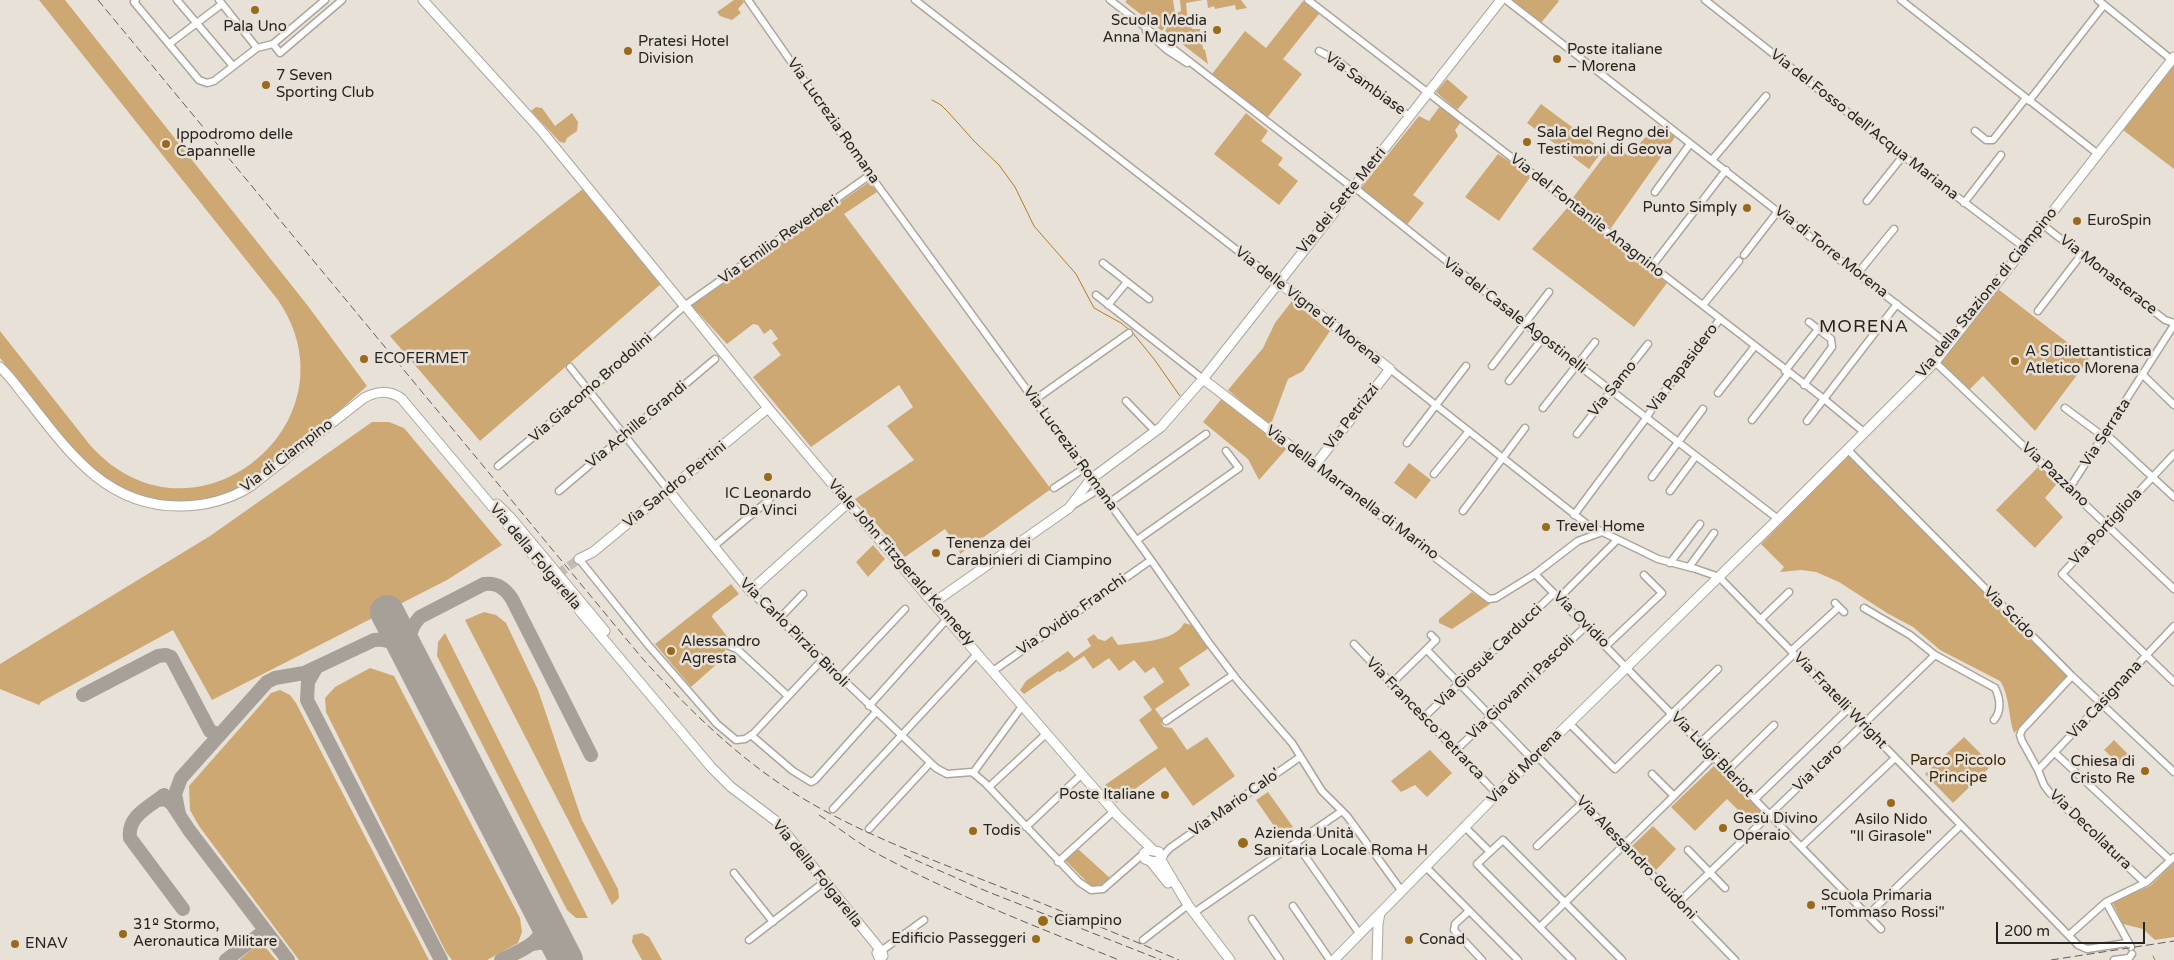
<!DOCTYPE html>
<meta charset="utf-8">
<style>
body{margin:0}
#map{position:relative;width:2174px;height:960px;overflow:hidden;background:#e8e1d7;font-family:"Varela Round",sans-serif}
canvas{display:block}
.scale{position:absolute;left:1996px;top:922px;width:149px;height:22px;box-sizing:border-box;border:2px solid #262320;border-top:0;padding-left:6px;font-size:15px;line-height:18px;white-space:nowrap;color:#262320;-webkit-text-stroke:4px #e8e1d7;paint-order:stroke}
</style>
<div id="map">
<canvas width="2174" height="960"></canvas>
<div class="scale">200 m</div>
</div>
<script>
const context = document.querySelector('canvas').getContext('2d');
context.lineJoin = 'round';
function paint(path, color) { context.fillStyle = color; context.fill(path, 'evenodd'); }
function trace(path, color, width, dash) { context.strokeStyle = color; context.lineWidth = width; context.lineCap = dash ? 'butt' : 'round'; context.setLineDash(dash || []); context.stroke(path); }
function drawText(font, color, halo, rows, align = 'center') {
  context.font = font + ' "Varela Round",sans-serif'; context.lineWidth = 5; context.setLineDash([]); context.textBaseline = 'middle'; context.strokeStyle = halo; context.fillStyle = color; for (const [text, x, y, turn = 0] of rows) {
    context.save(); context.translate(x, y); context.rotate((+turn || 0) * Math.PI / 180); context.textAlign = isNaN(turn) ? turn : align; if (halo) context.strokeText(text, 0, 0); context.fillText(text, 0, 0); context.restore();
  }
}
const green = new Path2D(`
 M39,0H65L308,306L367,386L321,427L258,477L234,491L212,499L184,503L159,500L132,493L100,476L66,442L0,358V331L90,445C192,560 362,423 278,300Z
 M734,0H743L744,2L738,9L741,13L732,20L720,16L717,12Z
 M1127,0H1173L1175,13L1162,31L1125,2Z
 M1180,0H1203L1186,3L1188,23H1191L1192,29H1200L1203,49L1205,50L1208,64L1165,31L1177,13L1181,11Z
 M1207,0H1241L1247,8L1236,10L1235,5L1215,9L1214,6L1208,8Z
 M1512,0H1558L1559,1L1541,23Z
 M1303,1L1319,14L1283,59L1302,74L1267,118L1212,74L1245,31L1266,48Z
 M2174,63V169L2123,130Z
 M1447,79L1468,97L1457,110L1436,92Z
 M1541,104L1603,150L1589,169L1527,123Z
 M1441,105L1462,121L1455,130L1458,136L1413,195L1424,203L1406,226L1360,189L1419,116L1429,121Z
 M536,107L542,108L555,126L572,113L578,122L577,131L567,138L565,143L560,142L531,111Z
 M1246,113L1268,131L1261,141L1283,158L1278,165L1298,181L1279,205L1214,154Z
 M1657,125L1675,137L1611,228L1572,199L1608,151L1617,156L1623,151L1628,156Z
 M1498,154L1531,176L1499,221L1465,197Z
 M869,182L877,192L844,214L1051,489L960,554L959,550L945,529L905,557L855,499L914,460L887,426L913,407L899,385L811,447L753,377L781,355L772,343L778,339L771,329L764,334L758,325L753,324L727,344L691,305Z
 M583,189L661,284L480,441L390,336Z
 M1568,207L1667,283L1634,327L1532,249Z
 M1998,289L2089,359L2035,431L1983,376L1969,390L1940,363Z
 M1292,301L1330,331L1303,371L1288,379L1270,427L1228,390L1263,348L1275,323Z
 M1223,397L1288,447L1259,480L1248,459L1203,422Z
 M372,422H389L404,428L502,545L447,580L212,700L173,630L41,702L39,705L0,689V664L210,536Z
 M1849,455L2070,677L2014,733C2008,716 2010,696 2000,681L1940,650L1913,627L1887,613L1839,582L1816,572L1801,570L1780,572L1784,567L1761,544Z
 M1409,463L1431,480L1416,499L1394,483Z
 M2042,463L2060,480L2045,498L2063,517L2035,548L1996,510Z
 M873,545L885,559L868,577L856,562Z
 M731,584L739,594L713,614L712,617L730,640L725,650L728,654L691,687L655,644Z
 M1472,592L1490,604L1452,629L1439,623V619Z
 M484,612L496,615L506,623L538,690L582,820L618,889L619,898L612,905L465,620Z
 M1184,623L1192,625L1209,648L1179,668L1190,685L1155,709L1164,721L1161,723L1164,727L1172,728L1187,750L1207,737L1235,776L1193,806L1165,767L1116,803L1108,793L1105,785L1158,748L1139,720L1152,710L1143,697L1164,682L1154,667L1145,673L1134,660L1119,671L1109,658L1093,669L1084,656L1060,672L1058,671L1024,694L1020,690L1026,681L1068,651L1074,658L1091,646L1087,639L1094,634L1098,639L1105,641L1112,636L1118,645C1137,642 1176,642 1184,623Z
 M445,633L588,918H576L567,910L437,656L438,642Z
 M370,668L394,676L520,918L522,932L518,943L487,960H452L446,952L326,712L325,698L335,687Z
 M280,690L290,695L296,703L429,960H299L199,826L190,810L189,786L271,693Z
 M1964,737L1992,765L1953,803L1925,774Z
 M2114,740L2129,755L2120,765L2104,750Z
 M1430,750L1452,773L1427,797L1415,785L1401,792L1391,781Z
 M1714,766L1737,789L1740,787L1763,810L1751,823L1727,799L1695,831L1671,807Z
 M1268,792L1293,827L1281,836L1256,800Z
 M1653,826L1676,849L1656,870L1632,846Z
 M1078,849L1110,878L1099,886H1092L1089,884L1065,860Z
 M2174,863V937L2155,940L2143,929L2123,924L2112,902L2150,886Z
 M642,933L649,937L662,960H642L632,942L633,935Z
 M261,942L276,960H239Z`);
const stream = new Path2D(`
 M932,100L941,105L949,113L974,141L999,165L1015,187L1034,226L1076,274L1094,308L1121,323L1132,332L1154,359L1180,396
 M2153,956L2155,960`);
const taxiway = new Path2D(`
 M413,663C407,645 407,631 420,617L484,584C497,582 505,588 512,599L591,755
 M316,668L308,682L307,700L441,960
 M83,695L158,656L166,655L171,657L210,731L217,734L220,733
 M164,795C149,807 127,816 130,838L183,909
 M158,800L166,799L172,804L189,830L288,960
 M179,814L175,794L181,778L267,682L275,678L304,673L374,640C392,638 401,647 411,660
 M533,944C545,941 553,943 562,952
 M226,960L263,932L268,934
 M501,960C519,951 546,943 544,918`);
const runway = new Path2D(`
 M387,612L566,960`);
const secondaryTunnel = new Path2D(`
 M558,574L579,559`);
const street = new Path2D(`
 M136,0L134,2L199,80L207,83L214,81L257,48L273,44L325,0
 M177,0L233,66
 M219,0L257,48
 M748,0L870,175L1151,560L1209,643L1238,681L1292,743L1322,791L1347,816L1401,890
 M915,0L1278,282
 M1110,0L1353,188
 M1308,0L1824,399L1865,433
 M1506,0L1949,345
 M1705,0L1903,156L2025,248
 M1901,0L2098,154
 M2098,0L2172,60
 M1146,31L1167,50L1187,63
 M169,44L222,4
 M273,44L280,53L342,0
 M1319,51L1338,61L1410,117
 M2029,101L2104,5
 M1975,131L1986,140H1993L2026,98
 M1712,160L1766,96
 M1354,187L1543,338L1778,519
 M1655,192L1690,144
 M1867,201L1903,156
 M1964,203L2001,155
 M2043,225L2165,320L2174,323
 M1744,255L1778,211
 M1103,263L1149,299
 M1652,266L1726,170
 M1858,273L1894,229
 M1096,295L1203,379
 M687,304L870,175
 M1108,305L1127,282
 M1703,305L1739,261
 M2038,311L2081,255
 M1809,322L1818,329
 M1935,362L2174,589
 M1492,366L1549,292
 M570,367L669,491
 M1390,369L1588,525L1658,559L1696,569L1719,577L2078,945L2087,949L2127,943
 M1785,371L1818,329L1831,339L1832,347L1804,385
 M2143,375L2174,405
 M1509,381L1543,338
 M1718,393L1755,346
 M1033,401L1129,333
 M1126,401L1155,431
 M1543,408L1595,342
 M2065,408L2104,437
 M1752,420L1788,374
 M1807,421L1897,304
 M1577,434L1648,344
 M2106,434L2174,497
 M1407,443L1466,366
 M1848,450L2072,676L2174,772
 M2174,454L2062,574L2174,682
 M1315,465L1489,599L1496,598L1535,574L1578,541L1602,532
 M498,466L590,390L682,308
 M1434,474L1469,431
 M1652,477L1703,409
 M1054,488L1083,469
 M2069,489L2174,325
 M559,491L715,359
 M1670,491L1696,456
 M1109,503L1206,434
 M1072,506L1099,489
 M1463,511L1525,428
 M1574,515L1647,417L1655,404L1720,319
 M1137,540L1239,468L1226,451
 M713,547L770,499
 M579,559L649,646L717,724L736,740L745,739L753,734L821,661
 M1670,563L1700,524
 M1689,567L1714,533
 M1535,574L1881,929
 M750,591L936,768L947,774L972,772L985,783L1079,882L1091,890L1103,889L1143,854
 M1559,598L1617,540
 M1835,603L1844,612
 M1864,608L1910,635L1935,655
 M779,619L803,594
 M1760,620L1789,592
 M1354,644L1497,794
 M729,646L737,649L788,696
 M1606,646L1662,593L1644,575
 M1427,650L1532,759
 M1791,651L1839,607
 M993,671L1151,560
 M2072,676L2022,730L2020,735L2022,741L2038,770L2044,785L2050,793L2145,883
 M840,678L905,609
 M1391,684L1436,640L1431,635
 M869,706L947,619
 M1423,718L1554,593
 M1166,721L1233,675
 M1569,723L1615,769L1718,669
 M751,735L793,771L811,782L815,780L876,712
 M1700,743L1794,654
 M1455,751L1586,626
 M2055,753L2167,857
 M1536,755L1735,960
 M2038,770L2174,626
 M1727,771L1774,725
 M973,773L1023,705
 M1652,774L1674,796L1713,757
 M989,787L1047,733
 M1755,799L1848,709
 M833,809L978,653
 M1464,826L1490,852L1503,840L1622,960
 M1026,827L1082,774
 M869,829L930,763
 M1298,846L1359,933
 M1537,846L1582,803
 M1801,847L1895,758
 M1688,850L1725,888
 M1490,852L1477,864L1572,960
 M1162,857L1170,848L1300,757
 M1058,862L1114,811
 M1425,866L1518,960
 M734,873L773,922
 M1679,902L1935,655L1995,688C2000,698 2002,711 1994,720
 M1293,906L1330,960
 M1469,911L1455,924L1454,930L1482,960
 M1195,912L1342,811
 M1868,915L1961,825
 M1252,919L1280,960
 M1540,927L1674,796
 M2069,935L2106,902
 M749,940L824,882
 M1143,940L1188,905
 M2131,947L2106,902L2147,882L2174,857
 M881,951L924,920
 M2114,960L2129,958L2132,954`);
const secondary = new Path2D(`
 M423,0L540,129L682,303
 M687,308L768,408L927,596L1118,816L1153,850
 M0,367C10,376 18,388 27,399C68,451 105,506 179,506C205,506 229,500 251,486L364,398C377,391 388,390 401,398L711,767L731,787L776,821L882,952L883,956L879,957L877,953L881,951
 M1203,379L1315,465L1390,369L1278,282
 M669,491L750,591L848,503
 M497,504L511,518L605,631
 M579,559L593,552L768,408
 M933,603L1069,508L1091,479L1161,427L1203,379L1501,0
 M1149,850L1159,852L1162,857L1160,860L1153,862L1145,859L1144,853Z
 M1161,860L1188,905L1230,960
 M1151,862L1168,883
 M1334,960L1497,794L1778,519L1935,362L2174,57
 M1377,960L1378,924L1380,913`);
const rail = new Path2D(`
 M98,0L642,658C687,708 737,757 794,793C850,828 912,852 973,876C1042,903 1111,931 1179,960
 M819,815C838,827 856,842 876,853C954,895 1037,927 1119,960
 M904,855L986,891L1161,960
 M2051,960L2174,941`);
const markers = [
 [255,10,5,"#996a1b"],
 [1217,30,5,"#996a1b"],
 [628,51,5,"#996a1b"],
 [1557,59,5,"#996a1b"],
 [266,85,5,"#996a1b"],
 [1527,142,5,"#996a1b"],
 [166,144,5,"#996a1b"],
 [1747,208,5,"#996a1b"],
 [2077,221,5,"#996a1b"],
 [364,359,5,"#996a1b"],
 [2015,361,5,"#996a1b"],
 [768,477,5,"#996a1b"],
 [1546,527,5,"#996a1b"],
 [936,553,5,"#996a1b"],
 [671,651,5,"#996a1b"],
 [2145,771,5,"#996a1b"],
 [1165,795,5,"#996a1b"],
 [1891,803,5,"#996a1b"],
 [1723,828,5,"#996a1b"],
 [973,831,5,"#996a1b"],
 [1243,843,6,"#996a1b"],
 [1811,905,5,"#996a1b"],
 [1043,921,6,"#996a1b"],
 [123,934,5,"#996a1b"],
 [1036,939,5,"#996a1b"],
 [1409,940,5,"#996a1b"],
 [15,944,5,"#996a1b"]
];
const poiNames = [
 ["Scuola Media",1207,21,"right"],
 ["Anna Magnani",1207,38,"right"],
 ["Pala Uno",255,27,"center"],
 ["Pratesi Hotel",638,42],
 ["Division",638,59],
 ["Poste italiane",1567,50],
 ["– Morena",1567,67],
 ["7 Seven",276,76],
 ["Sporting Club",276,93],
 ["Sala del Regno dei",1537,133],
 ["Testimoni di Geova",1537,150],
 ["Ippodromo delle",176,135],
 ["Capannelle",176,152],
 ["Punto Simply",1737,208,"right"],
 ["EuroSpin",2087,221],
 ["A S Dilettantistica",2025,352],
 ["Atletico Morena",2025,369],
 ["ECOFERMET",374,359],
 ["IC Leonardo",768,494,"center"],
 ["Da Vinci",768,511,"center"],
 ["Trevel Home",1556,527],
 ["Tenenza dei",946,544],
 ["Carabinieri di Ciampino",946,561],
 ["Alessandro",681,642],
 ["Agresta",681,659],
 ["Chiesa di",2135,762,"right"],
 ["Cristo Re",2135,779,"right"],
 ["Poste Italiane",1155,795,"right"],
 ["Gesù Divino",1733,819],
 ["Operaio",1733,836],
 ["Asilo Nido",1891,820,"center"],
 ["\"Il Girasole\"",1891,837,"center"],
 ["Todis",983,831],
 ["Azienda Unità",1254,834],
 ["Sanitaria Locale Roma H",1254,851],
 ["Scuola Primaria",1821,896],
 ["\"Tommaso Rossi\"",1821,913],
 ["Ciampino",1054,921],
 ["31º Stormo,",133,925],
 ["Aeronautica Militare",133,942],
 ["Edificio Passeggeri",1026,939,"right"],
 ["Conad",1419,940],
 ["ENAV",25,944]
];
const streetNames = [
 ["Via Sambiase",1365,84,36],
 ["Via Lucrezia Romana",833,121,55],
 ["Via del Fosso dell'Acqua Mariana",1864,125,38],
 ["Via dei Sette Metri",1342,201,-51],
 ["Via del Fontanile Anagnino",1587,216,38],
 ["Via Emilio Reverberi",779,240,-35],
 ["Via di Torre Morena",1831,252,38],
 ["Via Monasterace",2108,275,38],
 ["Via della Stazione di Ciampino",1987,293,-51],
 ["Via delle Vigne di Morena",1308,306,38],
 ["Via del Casale Agostinelli",1515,316,38],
 ["Via Papasidero",1683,368,-53],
 ["Via Giacomo Brodolini",591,388,-41],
 ["Via Samo",1613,389,-51],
 ["Via Petrizzi",1352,417,-52],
 ["Via Achille Grandi",637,425,-40],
 ["Via Serrata",2106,433,-57],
 ["Via Lucrezia Romana",1070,449,54],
 ["Via di Ciampino",287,456,-37],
 ["Via Pazzano",2055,475,43],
 ["Via Sandro Pertini",675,485,-39],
 ["Via della Marranella di Marino",1352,493,37],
 ["Via Portigliola",2106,527,-47],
 ["Via della Folgarella",535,557,50],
 ["Viale John Fitzgerald Kennedy",901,563,49],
 ["Via Scido",2009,613,45],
 ["Via Ovidio Franchi",1072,615,-35],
 ["Via Ovidio",1581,620,45],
 ["Via Carlo Pirzio Biroli",794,633,45],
 ["Via Giosuè Carducci",1489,656,-44],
 ["Via Giovanni Pascoli",1521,688,-44],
 ["Via Casignana",2105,700,-47],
 ["Via Fratelli Wright",1840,701,46],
 ["Via Francesco Petrarca",1425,719,46],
 ["Via Luigi Bleriot",1712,755,46],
 ["Via di Morena",1525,767,-45],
 ["Via Icaro",1818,768,-44],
 ["Via Mario Calo'",1235,803,-35],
 ["Via Decollatura",2090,830,44],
 ["Via Alessandro Guidoni",1636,858,46],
 ["Via della Folgarella",817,874,51]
];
const parkNames = [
 ["Parco Piccolo",1958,761],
 ["Principe",1958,778]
];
const quarterNames = [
 ["MORENA",1864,327]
];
paint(green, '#cea873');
trace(stream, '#b07c26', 1);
trace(taxiway, '#a6a098', 14);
trace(runway, '#a6a098', 34);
trace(secondaryTunnel, '#c1bbb2', 9, [9, 4.5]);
trace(street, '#aca59c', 9);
trace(secondary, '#aca59c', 11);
trace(street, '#fff', 6);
trace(secondary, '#fff', 9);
trace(rail, '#635e59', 1, [8, 4]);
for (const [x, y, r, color] of markers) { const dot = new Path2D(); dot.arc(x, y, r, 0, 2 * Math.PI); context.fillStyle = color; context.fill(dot); trace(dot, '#e8e1d7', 2); }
drawText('15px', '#262320', '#e8e1d7', poiNames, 'left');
drawText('15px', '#262320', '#e8e1d7', streetNames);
drawText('15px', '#3a2400', '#e8e1d7', parkNames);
context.letterSpacing = '1px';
drawText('18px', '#262320', '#e8e1d7', quarterNames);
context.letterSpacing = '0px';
</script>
